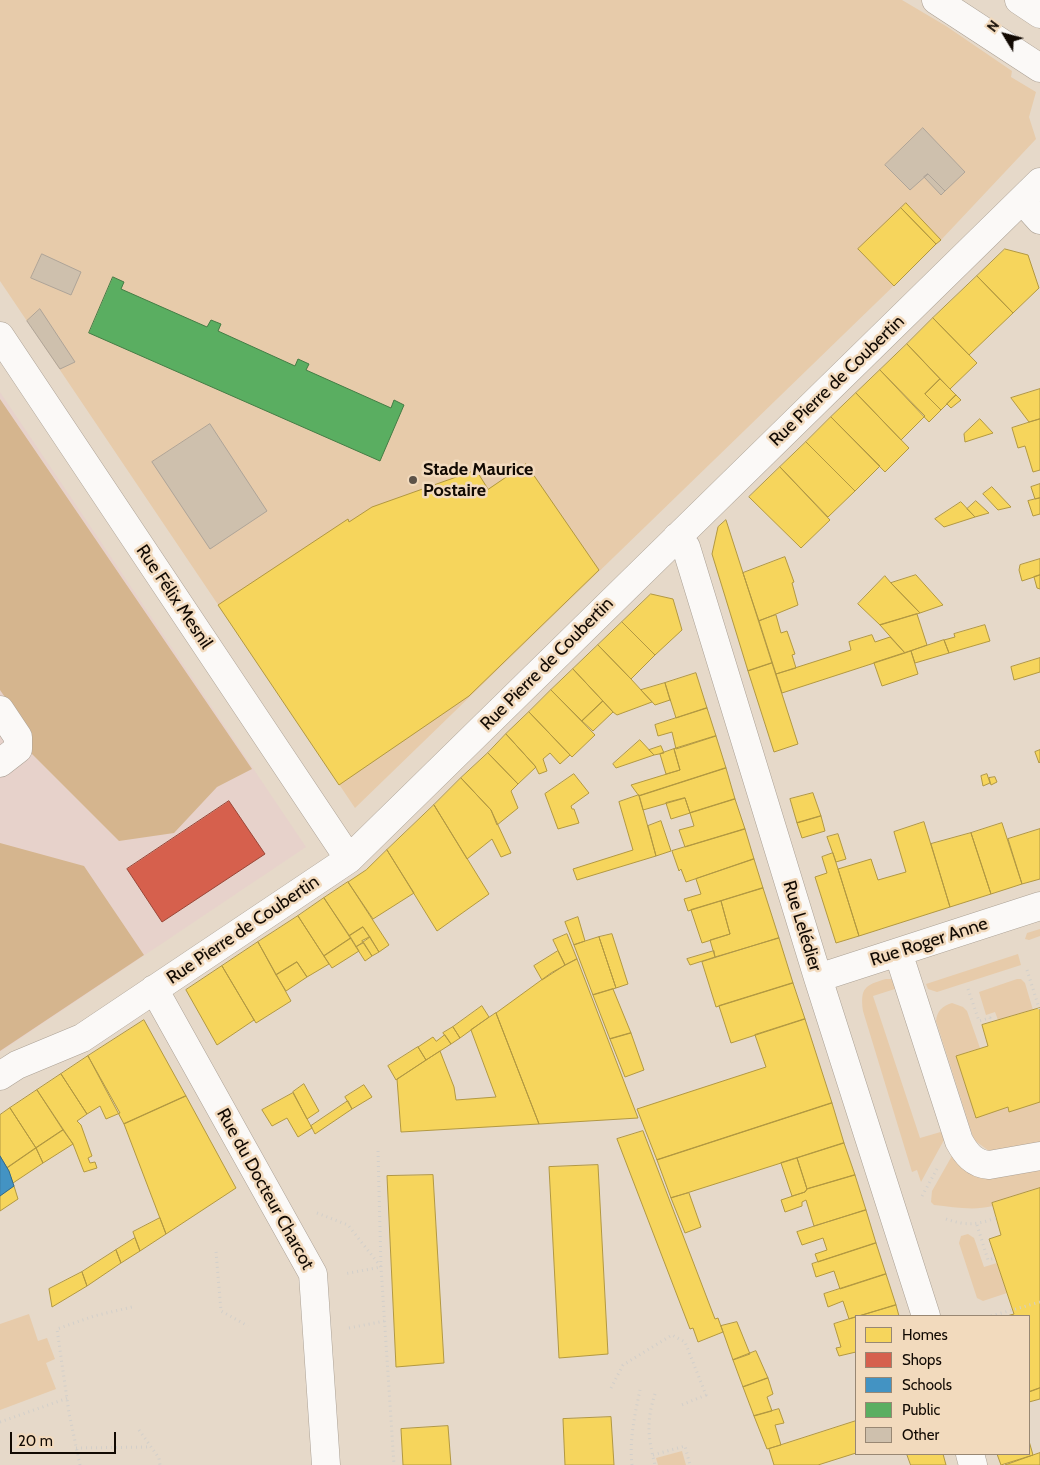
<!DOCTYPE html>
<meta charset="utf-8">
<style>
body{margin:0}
#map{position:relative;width:1040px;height:1465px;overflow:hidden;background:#e6d9c9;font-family:Cabin,sans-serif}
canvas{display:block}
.legend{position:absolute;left:855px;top:1315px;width:175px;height:140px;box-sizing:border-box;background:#f2dabd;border:1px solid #988773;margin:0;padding:6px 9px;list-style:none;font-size:15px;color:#120a03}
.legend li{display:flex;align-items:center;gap:10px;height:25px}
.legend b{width:25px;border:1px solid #988773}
.north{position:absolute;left:980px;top:10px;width:50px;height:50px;-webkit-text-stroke:4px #f2dabd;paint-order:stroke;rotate:307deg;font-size:14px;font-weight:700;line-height:20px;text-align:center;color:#120a03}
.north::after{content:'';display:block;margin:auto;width:18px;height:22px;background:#120a03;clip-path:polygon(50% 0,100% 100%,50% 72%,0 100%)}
.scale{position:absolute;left:10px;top:1432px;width:106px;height:22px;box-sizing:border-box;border:2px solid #120a03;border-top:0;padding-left:6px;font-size:15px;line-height:18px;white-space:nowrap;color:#120a03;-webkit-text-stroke:4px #f2dabd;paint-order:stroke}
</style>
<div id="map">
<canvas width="1040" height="1465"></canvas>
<ul class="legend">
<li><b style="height:14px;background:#f6d55c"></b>Homes</li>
<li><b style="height:14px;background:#d6604d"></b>Shops</li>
<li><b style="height:14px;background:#4393c3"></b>Schools</li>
<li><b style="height:14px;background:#5aae61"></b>Public</li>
<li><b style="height:14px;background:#cec0ad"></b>Other</li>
</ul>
<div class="north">N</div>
<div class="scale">20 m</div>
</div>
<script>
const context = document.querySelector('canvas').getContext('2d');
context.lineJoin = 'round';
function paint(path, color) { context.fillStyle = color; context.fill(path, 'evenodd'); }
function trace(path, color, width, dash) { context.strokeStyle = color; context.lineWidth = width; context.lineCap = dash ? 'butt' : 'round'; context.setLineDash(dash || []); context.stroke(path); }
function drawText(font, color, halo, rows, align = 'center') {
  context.font = font + ' Cabin,sans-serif'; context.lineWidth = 5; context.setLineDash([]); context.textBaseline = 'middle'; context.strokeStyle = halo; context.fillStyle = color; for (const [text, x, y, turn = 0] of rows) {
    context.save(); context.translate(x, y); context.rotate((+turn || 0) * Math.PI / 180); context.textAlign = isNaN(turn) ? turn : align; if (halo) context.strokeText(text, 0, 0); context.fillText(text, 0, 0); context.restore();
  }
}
const commercial = new Path2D(`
 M0,392L306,847L0,1052Z`);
const green = new Path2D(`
 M0,0H902L946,26L1012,71L1011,77L1036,92L1029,117L1036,139L941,240L355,808L0,281Z
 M1040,929V936L1029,940L1025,939L1027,933Z
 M1018,954L1021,965L937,992L928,989L926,984Z
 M886,979H892L898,988L873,996L920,1138L944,1131V1140L921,1182L917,1170L912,1172L863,1011C860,988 865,985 886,979Z
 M1017,979H1021L1025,983L1033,1010L998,1020L995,1012L986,1015L979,992Z
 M952,1003L963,1007L967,1011L980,1048L956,1056L976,1117L1008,1107L1009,1111L1040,1102V1145L989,1151L974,1140L936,1021C937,1011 942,1006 952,1003Z
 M953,1154L1040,1163V1188L992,1203L993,1206C973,1211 954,1207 934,1205L931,1202L932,1191Z
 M968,1234L974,1238L984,1267L997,1263L1007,1293L983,1301L977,1298L959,1243L961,1236Z
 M29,1314L38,1341L47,1338L55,1359L46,1363L56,1389L0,1410V1324Z
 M682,1451L686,1465H658L656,1458Z`);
const forest = new Path2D(`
 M0,399L252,769L217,787L174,833L119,841L29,751L28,731L0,690Z
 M0,843L84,866L144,955L0,1051Z`);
const homes = new Path2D(`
 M906,203L941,240L936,244L901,208Z
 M901,208L936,244L894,286L858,249Z
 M1005,249L1028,255L1039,288L1013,313L977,276Z
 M977,276L1013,313L969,355L933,318Z
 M933,318L977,363L950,389L907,344Z
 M907,344L940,379L925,394L941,410L929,422L880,370Z
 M880,370L925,416L901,440L856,393Z
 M940,379L956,395L941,410L925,394Z
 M1040,389V419L1029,422L1011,398Z
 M856,393L909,448L885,472L831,417Z
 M956,395L961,400L951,408L947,404Z
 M831,417L880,466L855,491L806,442Z
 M980,419L993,433L965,442L964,434Z
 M1040,419V470L1033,472L1025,446L1018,448L1012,428Z
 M806,442L855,491L828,517L780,467Z
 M526,464L599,570L469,696L339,785L218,605L348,519L349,522L372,507L476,470L488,489Z
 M780,467L830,520L801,548L749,497Z
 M1040,484V498L1035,499L1031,487Z
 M992,487L1011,507L998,510L983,494Z
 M1040,498V514L1033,516L1028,501Z
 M976,501L989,513L975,517L967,509Z
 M961,502L975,517L944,527L935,519Z
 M726,520L772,663L748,671L712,554L718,527Z
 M785,557L794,582L792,583L798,605L759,621L743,573Z
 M1040,559V575L1022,581L1019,570L1020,565Z
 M916,575L943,605L920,613L891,583Z
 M1040,575V589L1037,588L1034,577Z
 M885,576L891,583L920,613L880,625L858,604Z
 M651,594L673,599L682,630L655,655L622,622Z
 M917,614L927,645L905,653L880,625Z
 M776,615L781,633L787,631L795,654L792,655L796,668L776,674L759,621Z
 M622,622L655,655L631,679L598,645Z
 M985,625L990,641L949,653L944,640L955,637L954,634Z
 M872,635L875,642L890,637L905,653L782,693L776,674L851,650L849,642Z
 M944,640L949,653L915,663L911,651Z
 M598,645L631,679L652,702L617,715L613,712L573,669Z
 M911,651L918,674L882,686L874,663Z
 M1040,658V672L1014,680L1011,667Z
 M772,663L798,744L774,752L748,671Z
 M573,669L603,701L582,721L551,690Z
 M696,673L707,708L676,718L665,683Z
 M665,683L670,700L655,705L641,690Z
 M551,690L595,735L572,757L529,712Z
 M603,701L613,712L593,731L582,721Z
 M707,708L716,736L676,749L672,732L658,736L655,725Z
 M529,712L570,755L560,764L550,753L543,759L547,771L539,774L535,766L506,734Z
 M506,734L536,767L518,784L488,753Z
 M716,736L726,768L639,796L631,785L680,770L674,749Z
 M640,740L654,755L616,768L613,764Z
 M661,746L664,753L654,755L649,750Z
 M674,749L680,770L666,774L660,754Z
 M1040,750V762L1039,763L1035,752Z
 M488,753L518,784L511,791L518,808L497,825L491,810L461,778Z
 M726,768L735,799L690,813L685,798L643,810L639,796Z
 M574,774L589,793L571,806L572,809H574L579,823L558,829L545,794Z
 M987,774L990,783L983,786L981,776Z
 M995,777L997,782L991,785L989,778Z
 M461,778L491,810L511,853L501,857L492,839L467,859L434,805Z
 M813,793L821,816L797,823L790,799Z
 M639,795L656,856L577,880L573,869L633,850L619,802Z
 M685,798L690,813L671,819L666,803Z
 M735,799L745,829L685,847L679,830L694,826L690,813Z
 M434,805L489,894L437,931L387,850Z
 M821,816L825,831L802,838L797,823Z
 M661,821L671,851L656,856L648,826Z
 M924,822L950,907L859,936L838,869L871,859L878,880L906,872L894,832Z
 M1002,823L1022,884L991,894L971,833Z
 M745,829L754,859L686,882L681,869L679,871L672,851Z
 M1040,829V879L1022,884L1008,839Z
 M971,833L991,894L950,907L931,844Z
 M838,834L846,859L836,862L827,837Z
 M387,850L414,893L373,919L348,882L366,870Z
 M833,853L859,936L836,943L815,877L827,873L822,857Z
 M754,859L763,888L688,911L684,899L701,894L696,879Z
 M348,882L389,945L379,952L363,927L349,936L324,898Z
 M763,888L779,938L715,957L710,940L730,934L721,901Z
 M324,898L351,938L324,956L298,916Z
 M721,901L730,934L702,943L691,910Z
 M298,916L329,964L307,977L297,962L276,975L258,942Z
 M578,917L585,941L574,945L565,922Z
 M363,927L370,937L356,947L349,936Z
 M567,934L577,959L565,965L553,940Z
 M612,934L628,984L616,988L599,937Z
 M370,937L379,952L372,956L362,941Z
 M599,937L616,988L593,995L574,945Z
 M351,938L359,951L332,968L324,956Z
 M779,938L793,983L716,1007L702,962Z
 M258,942L291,1001L256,1023L222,966Z
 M364,943L372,956L365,961L356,947Z
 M558,951L565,965L542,980L534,966Z
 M714,951L715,957L690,965L687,959Z
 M577,959L638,1118L539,1124L496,1013L551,973Z
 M297,962L307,977L286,991L276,975Z
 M222,966L254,1020L217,1045L186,990Z
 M793,983L805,1019L731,1043L719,1006Z
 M613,989L631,1033L610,1039L593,995Z
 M482,1006L489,1017L460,1038L453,1027Z
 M1040,1008V1102L1009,1112L1008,1107L976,1118L956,1056L988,1046L982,1025Z
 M496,1013L539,1124L401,1132L397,1079L440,1051L454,1087L456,1100L496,1097L471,1030Z
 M805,1019L832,1103L657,1160L637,1109L766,1067L755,1035Z
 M144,1020L186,1096L124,1124L88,1056Z
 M453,1027L460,1038L451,1044L443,1033Z
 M631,1033L644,1070L625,1077L610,1039Z
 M445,1035L451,1044L426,1060L418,1047L433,1037L436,1041Z
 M418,1047L426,1060L396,1080L388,1066Z
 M88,1056L120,1113L106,1119L100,1106L87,1114L61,1074Z
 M61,1074L87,1114L77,1121L81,1125L92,1156L88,1158L90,1163L95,1162L97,1168L84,1172L73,1144L37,1090Z
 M304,1084L319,1111L307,1119L293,1092Z
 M364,1085L372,1097L352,1109L345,1097Z
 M37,1090L63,1130L36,1148L10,1108Z
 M293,1093L312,1128L298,1137L287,1118L272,1126L262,1110Z
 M186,1096L236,1188L166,1234L124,1124Z
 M348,1101L352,1109L315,1134L311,1126Z
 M832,1103L844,1143L671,1198L657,1160Z
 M10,1108L36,1148L7,1168L0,1156V1115Z
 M63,1130L73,1144L43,1163L36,1148Z
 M643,1131L715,1319L718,1318L723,1332L698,1342L693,1328L690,1329L617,1139Z
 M844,1143L855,1175L807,1189L797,1158Z
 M36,1148L43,1163L13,1183L7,1168Z
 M797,1158L807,1189L805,1192L792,1196L781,1163Z
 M598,1165L608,1354L559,1358L549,1167Z
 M433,1175L444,1363L396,1367L387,1176Z
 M855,1175L866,1210L814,1226L806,1200L802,1202V1206L785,1212L781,1200L805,1192L807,1189Z
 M14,1186L18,1199L0,1211V1196Z
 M1040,1188V1388L1029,1392V1316H1007L1014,1314L989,1239L1001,1235L992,1203Z
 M689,1193L701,1227L685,1233L671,1198Z
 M866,1210L876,1243L818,1262L815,1254L827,1250L823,1238L802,1245L797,1232Z
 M160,1218L166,1234L140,1251L133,1232Z
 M135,1238L140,1251L121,1263L116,1250Z
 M876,1243L886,1274L840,1289L834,1271L816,1277L812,1264Z
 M116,1250L121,1263L87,1286L82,1272Z
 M82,1272L87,1286L52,1307L49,1289Z
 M886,1274L896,1305L849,1319L843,1301L828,1307L824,1294Z
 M896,1305L899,1316H859Z
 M856,1317V1352L839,1356L836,1348L841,1347L834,1324Z
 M737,1322L750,1354L733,1360L721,1326Z
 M756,1351L768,1378L743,1387L733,1360Z
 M768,1378L773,1394L767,1397L772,1411L754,1416L743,1387Z
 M1040,1388V1399L1029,1402V1392Z
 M779,1409L784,1423L775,1425L781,1445L767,1449L754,1416Z
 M611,1417L614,1465H565L563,1419Z
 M856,1421V1453L818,1465H774L769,1449Z
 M448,1426L451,1465H403L401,1429Z
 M1029,1441L1033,1455L1001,1465L997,1454H1029Z
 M1040,1453V1465H1005L1033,1455Z
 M907,1454H943L946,1465H911Z`);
const shops = new Path2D(`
 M229,801L265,854L162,922L127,869Z`);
const schools = new Path2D(`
 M0,1156L9,1171L14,1186L0,1196Z`);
const public = new Path2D(`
 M113,277L124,282L121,289L207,327L211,320L221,324L218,331L295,366L298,359L309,364L306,370L391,408L394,400L404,405L380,461L89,333Z`);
const building = new Path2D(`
 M923,128L965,172L945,191L928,174L910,190L885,165Z
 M928,174L945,191L941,195L924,177Z
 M42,254L81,272L71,295L31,278Z
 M40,309L75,362L60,369L27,321Z
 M210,424L267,511L210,549L152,462Z`);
const path = new Path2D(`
 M1027,970L1040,1011
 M968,989L979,1021L990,1018L991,1022
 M378,1151L381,1267L394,1465
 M922,1196L937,1169
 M317,1213L348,1225L381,1267L344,1274
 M946,1219C967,1226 976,1225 996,1218
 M977,1225L988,1260L995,1258
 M216,1252L221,1311L248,1326
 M991,1316L1040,1302
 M349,1328L385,1321
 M611,1388L623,1365L672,1335L685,1342L706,1395L679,1406
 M655,1394C646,1422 648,1437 655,1465
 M0,1422L68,1398
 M139,1430L159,1458L160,1465
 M76,1448L151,1447
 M653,1455L685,1446L690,1465
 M80,1465L69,1413L57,1329L94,1316L132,1307
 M632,1465C629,1440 635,1414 640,1390`);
const minor = new Path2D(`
 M1022,200L1040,220
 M0,336L349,859
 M677,537L686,547L818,978L926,1316
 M0,710L18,737V749L0,763
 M898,952L959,1141C966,1154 974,1164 989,1165L1040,1156
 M818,978L1040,906
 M154,989L313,1274L326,1465
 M0,1076L17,1065L82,1038L349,859L1040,182
 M970,1454L973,1465`);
const major = new Path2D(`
 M936,0L1040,68
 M1019,0L1040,14`);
const markers = [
 [413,480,5,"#5c5248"]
];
const streetNames = [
 ["Rue Pierre de Coubertin",837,381,-44],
 ["Rue Félix Mesnil",174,597,56],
 ["Rue Pierre de Coubertin",547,664,-45],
 ["Rue Lelédier",802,926,73],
 ["Rue Pierre de Coubertin",243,930,-34],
 ["Rue Roger Anne",929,942,-18],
 ["Rue du Docteur Charcot",265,1189,61]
];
const poiNames = [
 ["Stade Maurice",423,470],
 ["Postaire",423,491]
];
paint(commercial, '#e7d2cb');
paint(green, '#e7cbaa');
paint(forest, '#d5b58e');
paint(homes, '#f6d55c');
trace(homes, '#b29841', 1);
paint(shops, '#d6604d');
trace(shops, '#9b4637', 1);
paint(schools, '#4393c3');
trace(schools, '#346a89', 1);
paint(public, '#5aae61');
trace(public, '#447d45', 1);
paint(building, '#cec0ad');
trace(building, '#aea498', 1);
trace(minor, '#aba195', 29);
trace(major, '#aba195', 29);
trace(path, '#d2cfca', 3, [1, 4]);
trace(minor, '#fbf9f7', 28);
trace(major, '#fbf9f7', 28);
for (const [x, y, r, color] of markers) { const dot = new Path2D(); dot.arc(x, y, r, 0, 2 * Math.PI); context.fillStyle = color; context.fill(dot); trace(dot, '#f2dabd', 2); }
drawText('18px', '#120a03', '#f2dabd', streetNames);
drawText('bold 18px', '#120a03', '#f2dabd', poiNames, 'left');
</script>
